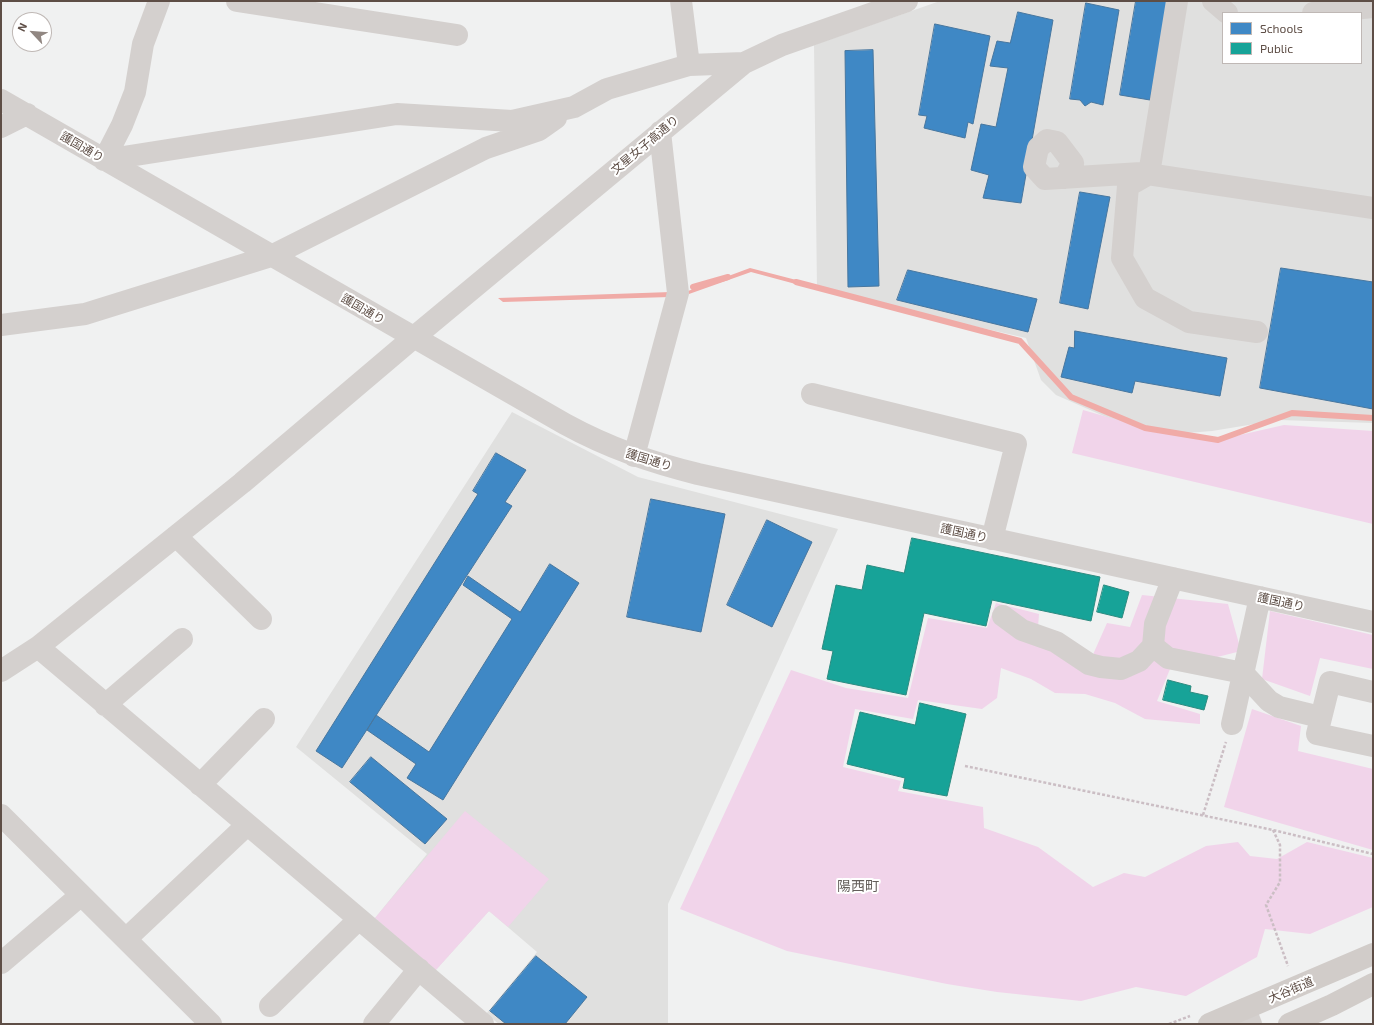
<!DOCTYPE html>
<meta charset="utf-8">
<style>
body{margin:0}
#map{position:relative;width:1374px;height:1025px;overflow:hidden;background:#f0f1f1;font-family:"Exo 2",sans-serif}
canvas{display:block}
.frame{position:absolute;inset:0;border:2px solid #5e4e46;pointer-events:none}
.legend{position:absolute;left:1222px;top:12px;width:140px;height:52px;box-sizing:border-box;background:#fff;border:1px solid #bfb8b5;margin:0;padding:5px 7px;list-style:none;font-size:12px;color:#5e4e46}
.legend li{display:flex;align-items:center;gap:8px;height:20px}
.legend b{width:20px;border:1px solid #bfb8b5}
.north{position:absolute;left:12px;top:12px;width:40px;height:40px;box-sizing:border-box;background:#fff;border:1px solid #bfb8b5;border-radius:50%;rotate:296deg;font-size:11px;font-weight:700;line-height:16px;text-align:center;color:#5e4e46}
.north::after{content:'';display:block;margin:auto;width:14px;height:18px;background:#918782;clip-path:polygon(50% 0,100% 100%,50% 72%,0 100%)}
</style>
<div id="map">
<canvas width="1374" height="1025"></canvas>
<div class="frame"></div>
<ul class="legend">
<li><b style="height:11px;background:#3f88c5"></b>Schools</li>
<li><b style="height:11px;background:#17a398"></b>Public</li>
</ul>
<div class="north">N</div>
</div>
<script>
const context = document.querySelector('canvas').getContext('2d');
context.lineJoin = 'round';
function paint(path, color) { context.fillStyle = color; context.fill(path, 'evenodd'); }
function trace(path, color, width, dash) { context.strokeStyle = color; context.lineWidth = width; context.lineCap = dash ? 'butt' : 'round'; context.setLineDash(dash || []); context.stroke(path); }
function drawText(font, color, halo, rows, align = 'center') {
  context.font = font + ' "Exo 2","Noto Sans JP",sans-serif'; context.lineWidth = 4; context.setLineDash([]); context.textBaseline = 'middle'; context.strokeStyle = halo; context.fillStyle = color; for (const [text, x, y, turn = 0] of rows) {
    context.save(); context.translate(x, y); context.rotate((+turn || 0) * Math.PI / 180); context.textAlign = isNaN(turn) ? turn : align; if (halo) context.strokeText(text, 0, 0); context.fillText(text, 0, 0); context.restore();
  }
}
const education = new Path2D(`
 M940,1H1373V423L1279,420L1212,431L1174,434L1122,424L1056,395L1041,380L1026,338L817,290L814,45ZM1223,13H1361V63H1223Z
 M512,412L638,477L838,529L668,904V1024H499L486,1014L537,952L489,911L435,971L375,918L427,854L296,747Z`);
const green = new Path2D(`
 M1083,410L1146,428L1218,440L1284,425L1373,431V524L1072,453Z
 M1142,595L1228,604L1241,651L1170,669L1157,701L1200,714V724L1145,719L1115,703L1085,694L1055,693L1031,679L1001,668L997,698L982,709L918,700L913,719L855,709L843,767L901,781L898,791L983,807L984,828L1038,847L1093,887L1124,873L1145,877L1206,846L1238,842L1250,856L1277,859L1307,842L1373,858V907L1310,934L1265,929L1257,957L1186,996L1136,987L1081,1001L997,992L947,984L787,951L680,909L791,670L846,688L908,698L928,618L987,628L996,603L1039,614L1038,627L1091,659L1107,623L1130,627Z
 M1270,611L1373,635V669L1320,658L1310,696L1262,679Z
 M1252,709L1301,726L1298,751L1373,769V850L1224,807Z
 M465,811L549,879L508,927L489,911L435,971L375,918Z`);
const water = new Path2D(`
 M750,268L804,282L803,286L751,272L689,294L688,291Z
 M671,292L670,297L503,302L498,298Z`);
const schools = new Path2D(`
 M1136,1H1168L1150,100L1120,95Z
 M1086,3L1119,10L1103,105L1091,102L1085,106L1080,100L1070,99Z
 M1018,12L1053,20L1021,203L983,198L989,175L971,170L981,124L996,127L1008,68L990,66L997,41L1010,43Z
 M935,24L990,36L973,124L968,122L965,138L924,128L927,116L919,115Z
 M873,50L879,286L848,287L845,51Z
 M1080,192L1110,197L1088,309L1060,303Z
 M1281,268L1373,282V409L1260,388Z
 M908,270L1037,299L1028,332L897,300Z
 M1075,331L1227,358L1220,396L1135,381L1132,393L1061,377L1069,347L1074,348Z
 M496,453L526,470L505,502L512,506L342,768L316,751L478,494L473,491Z
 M651,499L725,514L701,632L627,617Z
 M767,520L812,542L772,627L727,605Z
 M550,564L579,583L443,800L407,778L416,764L367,730L376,715L429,752L512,619L463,585L468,576L520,612Z
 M371,757L447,819L425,844L350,782Z
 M536,956L587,997L565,1024H506L490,1011Z`);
const public = new Path2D(`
 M912,538L1100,577L1091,621L992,600L986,626L924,613L906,695L827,679L833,651L822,649L836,585L862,590L867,565L904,573Z
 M1104,585L1129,592L1122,618L1097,612Z
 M1168,680L1191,686L1190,692L1208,696L1204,710L1163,700Z
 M920,703L966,714L947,796L903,788L905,778L847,764L860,712L915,725Z`);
const stream = new Path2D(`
 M796,282L1020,341L1071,397L1145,428L1218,440L1292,413L1373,418
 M693,287L728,277`);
const path = new Path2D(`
 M965,766L1273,830L1373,854
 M1203,815L1226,742
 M1273,830L1280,845V882L1266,905L1288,966
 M1169,1024L1190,1016`);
const minor = new Path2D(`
 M237,1L457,35
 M681,1L689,65
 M1177,1L1149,174L1128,186L1122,258L1145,298L1189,322L1257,332
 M1213,1L1227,13
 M1313,13L1373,7
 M1,100L565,424C609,448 650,462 698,474L1373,622
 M1,127L27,114
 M104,160L397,114L512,121L574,107L607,89L689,65L744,63
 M104,160L122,125L135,92L143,44L159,1
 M1064,178L1073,163L1057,142L1047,140L1038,148L1034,167L1045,179L1141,173L1373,208
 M1,325L85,314L271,256L486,148L539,130L556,118
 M812,394L1016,444L992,539
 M634,456L678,293L660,132
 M176,536L261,619
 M1173,578L1155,624L1153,646L1168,658L1243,673L1269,701L1279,707L1320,717
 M1003,616L1022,630L1056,642L1089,664L1101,667L1121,669L1139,661L1153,646
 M38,647L483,1024
 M1,671L38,647L242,483L413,338L744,63L782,45L907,1
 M1373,692L1330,682L1317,734L1373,746
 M105,705L182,639
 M1232,724L1260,597
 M200,785L264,719
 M1,815L211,1024
 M126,939L247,825
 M1,963L81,895
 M270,1006L359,919
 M1245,1009L1251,1024
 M374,1024L419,969`);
const major = new Path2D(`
 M1209,1024L1373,954
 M1289,1024L1332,1005L1373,984`);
const streetNames = [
 ["文星女子高通り",645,145,-40],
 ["護国通り",82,147,30],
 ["護国通り",363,309,30],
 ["護国通り",649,460,17],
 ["護国通り",964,533,12],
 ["護国通り",1281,602,12],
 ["大谷街道",1291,990,-23]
];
const quarterNames = [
 ["陽西町",858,886]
];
paint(education, '#e0e0df');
paint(green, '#f1d4ea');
paint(water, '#f0aba7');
paint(schools, '#3f88c5');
trace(schools, '#48779f', 1);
paint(public, '#17a398');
trace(public, '#2c8a7f', 1);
trace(stream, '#f0aba7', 6);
trace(path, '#cbbec4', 2.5, [3, 2]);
trace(minor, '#d4d0ce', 22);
trace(major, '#d1ccc9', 22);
drawText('12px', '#5e4e46', '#fff', streetNames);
drawText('14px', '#645f5b', '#fff', quarterNames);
</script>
